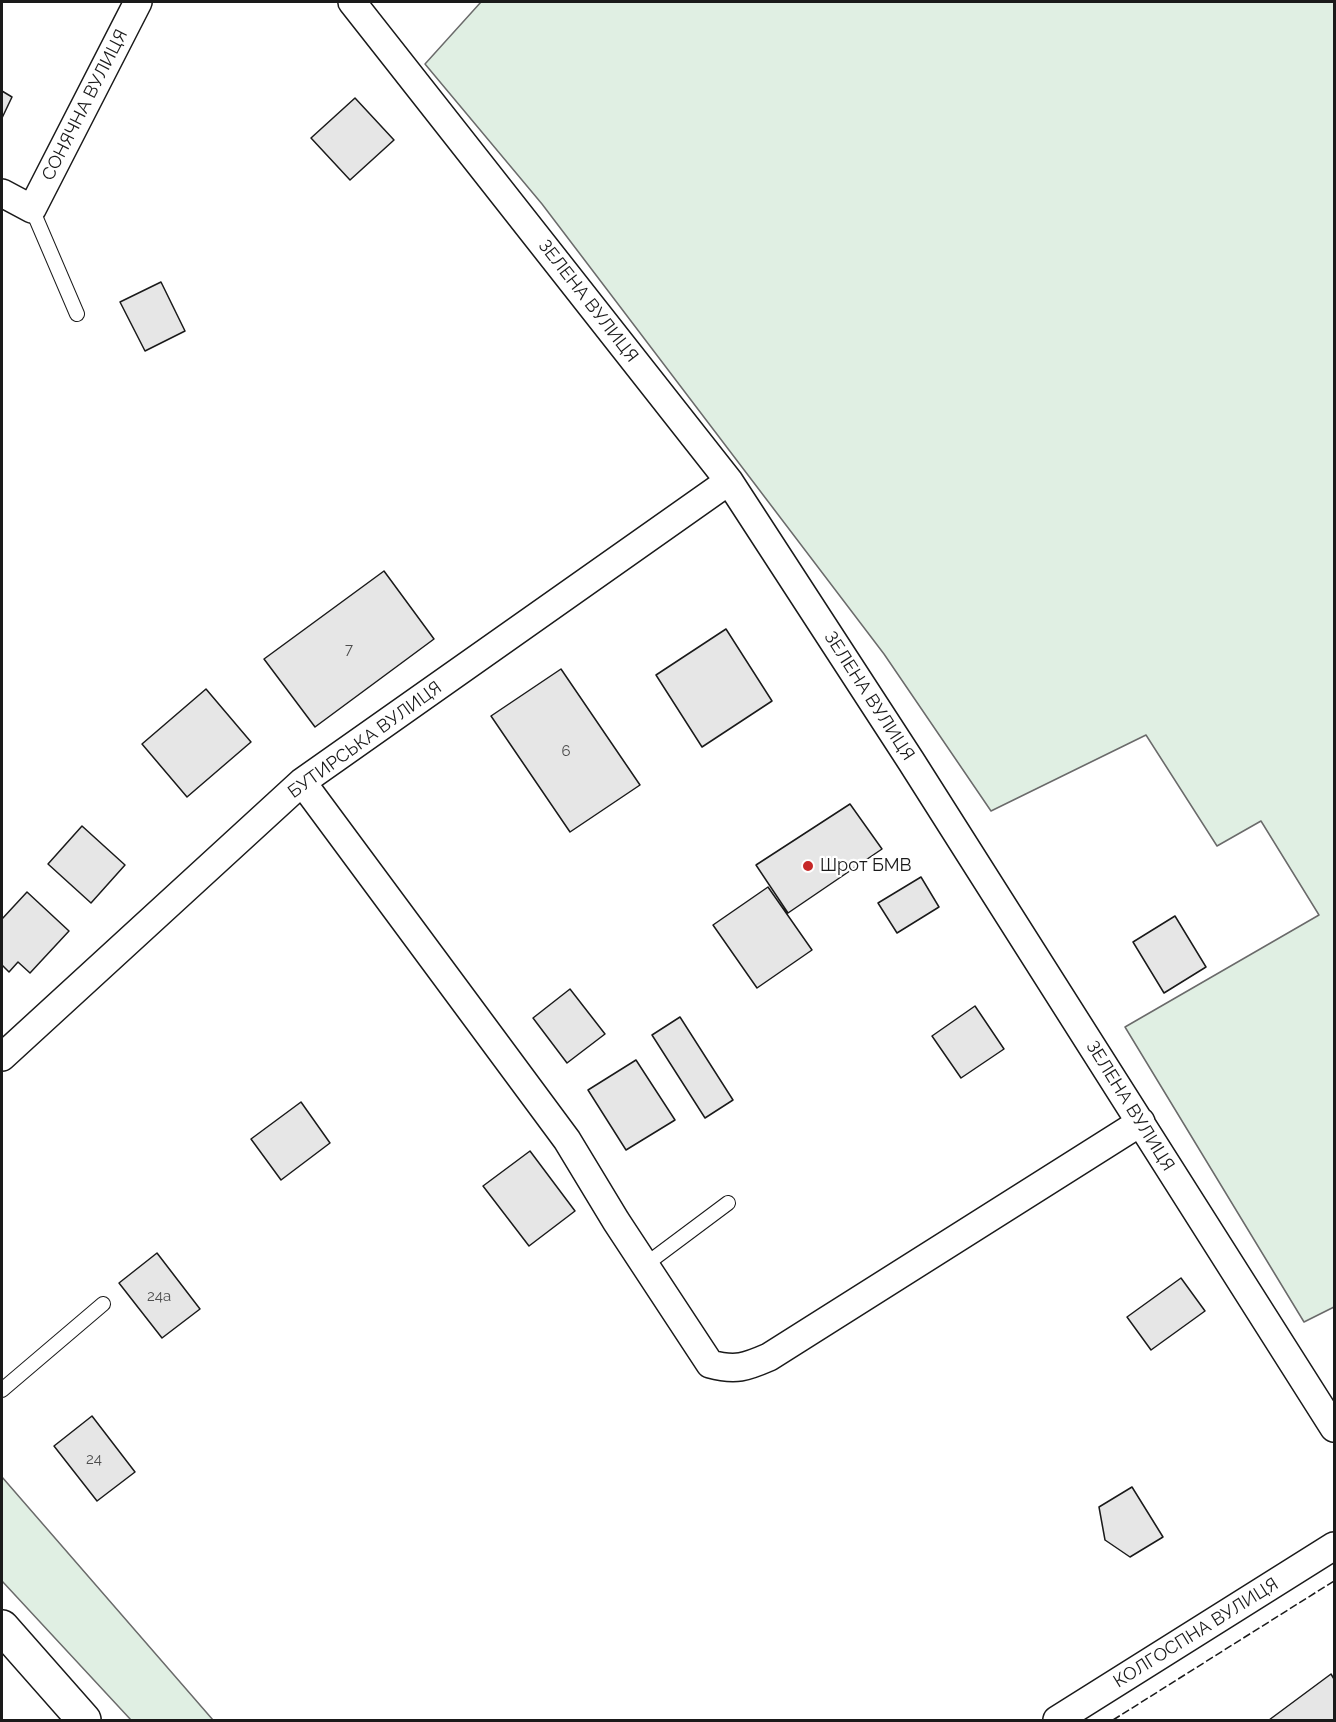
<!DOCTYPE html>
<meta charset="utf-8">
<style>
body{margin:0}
#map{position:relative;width:1336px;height:1722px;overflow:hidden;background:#fff;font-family:Raleway,sans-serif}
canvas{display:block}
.frame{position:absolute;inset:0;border:3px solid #1a1a1a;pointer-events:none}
</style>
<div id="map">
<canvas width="1336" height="1722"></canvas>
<div class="frame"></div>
</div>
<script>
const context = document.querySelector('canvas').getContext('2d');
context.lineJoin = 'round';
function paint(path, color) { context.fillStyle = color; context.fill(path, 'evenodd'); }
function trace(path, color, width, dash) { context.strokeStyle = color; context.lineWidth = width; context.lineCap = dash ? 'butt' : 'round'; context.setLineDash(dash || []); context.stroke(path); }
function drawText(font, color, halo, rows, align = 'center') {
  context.font = font + ' Raleway,sans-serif'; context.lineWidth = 4.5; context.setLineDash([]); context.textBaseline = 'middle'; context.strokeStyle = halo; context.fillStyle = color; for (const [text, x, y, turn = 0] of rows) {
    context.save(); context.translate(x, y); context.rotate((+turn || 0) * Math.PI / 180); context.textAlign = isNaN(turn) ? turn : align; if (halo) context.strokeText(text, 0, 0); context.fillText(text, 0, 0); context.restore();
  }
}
const green = new Path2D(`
 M481,2H1334V1307L1304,1322L1125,1027L1319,915L1261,821L1217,846L1146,735L991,811L884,654L542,204L425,64Z
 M2,1477L213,1720H131L2,1581Z`);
const building = new Path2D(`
 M2,91L12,97L2,118Z
 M355,98L394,140L350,180L311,138Z
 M161,282L185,331L145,351L120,302Z
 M384,571L434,639L315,727L264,659Z
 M726,629L772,701L702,747L656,675Z
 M561,669L640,785L570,832L491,716Z
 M206,689L251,742L187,797L142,744Z
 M850,804L882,849L788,913L756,865Z
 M82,826L125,865L91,903L48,864Z
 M921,877L939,907L897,933L878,903Z
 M768,887L812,950L757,988L713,925Z
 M27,892L69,931L30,973L18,962L9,972L2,965V919Z
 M1175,916L1206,967L1164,993L1133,942Z
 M570,989L605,1034L567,1063L533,1018Z
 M975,1006L1004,1049L961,1078L932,1036Z
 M680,1017L733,1100L705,1118L652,1035Z
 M636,1060L675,1120L626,1150L588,1090Z
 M301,1102L330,1143L281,1180L251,1139Z
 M530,1151L575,1211L529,1246L483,1186Z
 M157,1253L200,1309L162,1338L119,1283Z
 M1181,1278L1205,1311L1151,1350L1127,1317Z
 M92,1416L135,1472L97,1501L54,1446Z
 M1132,1487L1163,1537L1130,1557L1105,1540L1099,1507Z
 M1331,1674L1334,1679V1720H1269Z`);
const service = new Path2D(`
 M32,209L77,314
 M645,1265L728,1203
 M2,1390L103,1304`);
const minor = new Path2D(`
 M352,2L729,481L911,761L1334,1428
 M2,193L32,209L138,2
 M302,782L567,1140L616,1221L710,1364C736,1371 746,1367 769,1357L1141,1122
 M2,1057L302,782L729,481
 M1057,1720L1334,1546`);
const trunk = new Path2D(`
 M2,1627L84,1720`);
const fence = new Path2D(`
 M1113,1720L1334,1581`);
const markers = [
 [808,866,6,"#c62828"]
];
const numberNames = [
 ["7",349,649],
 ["6",566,751],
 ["24а",159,1296],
 ["24",94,1459]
];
const streetNames = [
 ["СОНЯЧНА ВУЛИЦЯ",85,105,-63],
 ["ЗЕЛЕНА ВУЛИЦЯ",588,301,52],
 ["ЗЕЛЕНА ВУЛИЦЯ",869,696,57],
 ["БУТИРСЬКА ВУЛИЦЯ",365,740,-36],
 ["ЗЕЛЕНА ВУЛИЦЯ",1130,1106,58],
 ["КОЛГОСПНА ВУЛИЦЯ",1196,1633,-32]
];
const poiNames = [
 ["Шрот БМВ",820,866]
];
paint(green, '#e0efe3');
trace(green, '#6a6a6a', 1.5);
paint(building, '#e6e6e6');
trace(building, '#1a1a1a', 1.5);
trace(service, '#1a1a1a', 16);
trace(minor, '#1a1a1a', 30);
trace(trunk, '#1a1a1a', 36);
trace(service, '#fff', 14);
trace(minor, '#fff', 27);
trace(trunk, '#fff', 33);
trace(fence, '#1a1a1a', 1.5, [8, 3]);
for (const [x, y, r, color] of markers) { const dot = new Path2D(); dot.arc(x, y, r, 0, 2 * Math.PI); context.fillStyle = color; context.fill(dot); trace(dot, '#fff', 2); }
drawText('15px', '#4d4d4d', null, numberNames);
drawText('18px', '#1a1a1a', '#fff', streetNames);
drawText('18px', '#1a1a1a', '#fff', poiNames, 'left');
</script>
